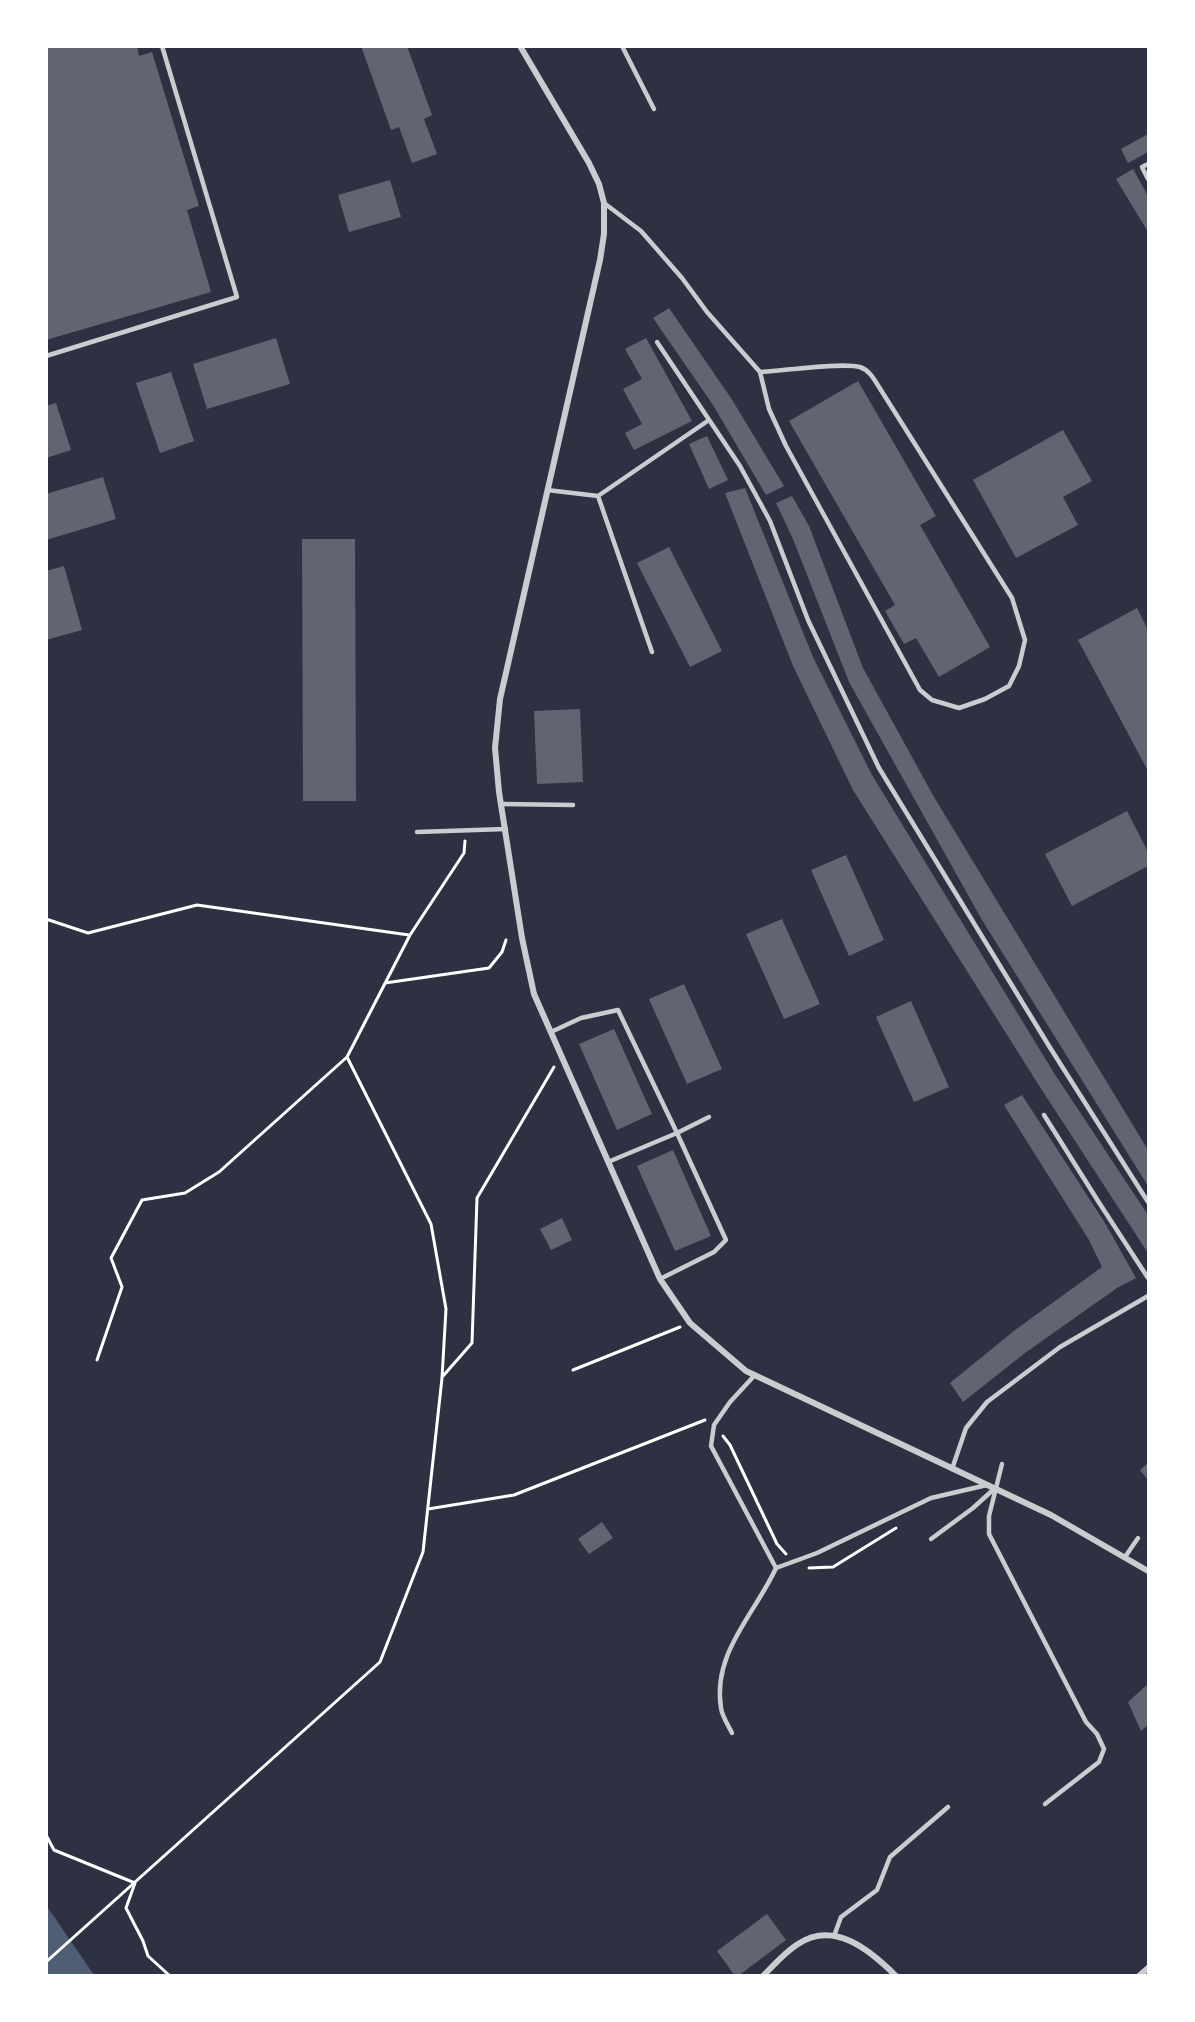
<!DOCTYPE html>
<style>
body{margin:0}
#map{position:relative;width:1195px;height:2022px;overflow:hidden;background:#2d3142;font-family:"IBM Plex Sans",sans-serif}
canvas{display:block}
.frame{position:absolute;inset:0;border:48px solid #fff;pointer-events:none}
</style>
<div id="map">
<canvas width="1195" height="2022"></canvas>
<div class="frame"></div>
</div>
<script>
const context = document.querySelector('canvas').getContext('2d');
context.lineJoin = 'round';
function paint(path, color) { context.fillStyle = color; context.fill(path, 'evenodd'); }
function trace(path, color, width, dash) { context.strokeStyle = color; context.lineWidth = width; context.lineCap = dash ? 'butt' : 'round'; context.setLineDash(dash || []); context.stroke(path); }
const water = new Path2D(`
 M46,1905L94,1975H47Z`);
const building = new Path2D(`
 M46,46H137L139,56L152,52L199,206L187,210L211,292L46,340Z
 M361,46H407L432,115L424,119L437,154L412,163L399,127L391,130Z
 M1148,134V152L1128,163L1121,149Z
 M1133,169L1148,196V232L1116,179Z
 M390,180L401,217L349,232L338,195Z
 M669,308L731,398L784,486L766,495L713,405L653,318Z
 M276,338L290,384L207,409L193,364Z
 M646,338L692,421L634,450L625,433L642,424L623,389L642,379L625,349Z
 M171,372L194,441L160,453L136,383Z
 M858,381L936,516L920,525L990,647L939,677L916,638L904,644L885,611L895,605L789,421Z
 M56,403L71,450L46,458V406Z
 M1063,430L1092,481L1063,497L1078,525L1016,558L973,480Z
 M707,436L728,480L709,489L689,444Z
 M103,477L116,519L46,540V494Z
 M745,488L813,657L872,775L1054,1073L1148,1215V1253L1038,1084L853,790L793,666L725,493Z
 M792,496L809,526L863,668L934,797L1148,1150V1186L982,920L849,682L793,539L776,503Z
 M302,539H355L356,801H303Z
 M669,547L722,651L690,667L637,563Z
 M64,566L82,630L46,640V571Z
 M1137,608L1148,630V771L1078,640Z
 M580,709L583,782L537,784L534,711Z
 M1127,811L1148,852V866L1072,906L1045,854Z
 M846,855L884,940L849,956L811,870Z
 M782,919L820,1004L784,1019L746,934Z
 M684,984L722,1069L687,1084L649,999Z
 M911,1001L949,1087L914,1102L876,1017Z
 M614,1029L652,1114L617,1130L579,1044Z
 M1022,1095L1105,1223L1136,1278L1117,1288L1025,1353L963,1402L950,1383L1015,1330L1102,1267L1089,1240L1004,1105Z
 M673,1150L711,1236L675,1251L637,1166Z
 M562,1218L572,1240L551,1250L540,1229Z
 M1148,1463V1480L1140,1470Z
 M602,1522L613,1538L589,1554L578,1539Z
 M1148,1684V1725L1141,1731L1128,1702Z
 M767,1914L786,1940L738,1976H735L717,1951Z`);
const path = new Path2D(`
 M46,919L88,933L197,905L409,935
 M385,983L489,968L502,952L506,940
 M97,1360L122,1287L111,1258L142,1200L185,1193L219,1172L347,1057
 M573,1370L680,1327
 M443,1376L472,1343L477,1198L554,1067
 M723,1436L730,1445L777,1544L786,1554
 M428,1509L514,1495L705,1420
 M809,1568L833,1567L896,1528
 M46,1835L54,1850L135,1883L126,1908L143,1941L148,1956L170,1976
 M46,1962L380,1662L423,1552L442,1378L446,1309L431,1224L347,1057L410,935L464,853L465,841`);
const service = new Path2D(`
 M622,46L654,109
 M1148,164L1142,167L1148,179
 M604,203L641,231L682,278L707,312L760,372L769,409L786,446L920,690L932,700L959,708L985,699L1009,686L1019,666L1025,640L1012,598L879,387C874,379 869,370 860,367C842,362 782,371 760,372
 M657,342L740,466L770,521L808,620L879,768L1049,1046L1148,1202
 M46,356L237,297L162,46
 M547,490L598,496L709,420
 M598,496L652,652
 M501,804L573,805
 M417,832L506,829
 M551,1032L581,1018L618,1010L677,1133L608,1162
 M1044,1115L1098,1201L1148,1278
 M660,1279L714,1252L726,1240L677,1133L709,1117
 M754,1376L730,1402L714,1425L711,1446L776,1568
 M1002,1464L989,1516V1534L1086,1722L1097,1734L1104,1749L1099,1762L1045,1804
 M952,1469L966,1428L987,1402L1060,1347L1148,1296
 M931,1539L973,1508L994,1489
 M1125,1557L1138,1538
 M732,1733C728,1725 722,1716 721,1708C712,1653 755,1614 776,1568L817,1553L931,1498L987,1485
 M834,1936L841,1917L877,1890L890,1857L948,1807`);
const minor = new Path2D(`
 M520,46L589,163L599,184L604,203V234L600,260L500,699L495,748L499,792L522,938L534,994L660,1279L690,1323L746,1371L1051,1515L1148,1571
 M763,1976C774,1965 785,1952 798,1944C834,1920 870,1950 896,1976
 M1139,1976L1148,1968`);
paint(water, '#4f5d75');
paint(building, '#626471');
trace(path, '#fff', 3);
trace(service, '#caccd0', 4.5);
trace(minor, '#caccd0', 6);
</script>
